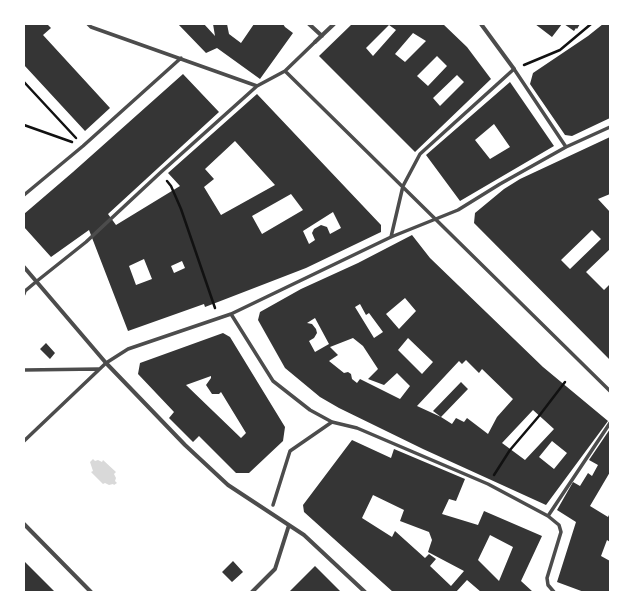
<!DOCTYPE html>
<style>
body{margin:0}
#map{position:relative;width:634px;height:616px;overflow:hidden;background:#fff;font-family:Inter,sans-serif}
canvas{display:block}
.frame{position:absolute;inset:0;border:25px solid #fff;pointer-events:none}
</style>
<div id="map">
<canvas width="634" height="616"></canvas>
<div class="frame"></div>
</div>
<script>
const context = document.querySelector('canvas').getContext('2d');
context.lineJoin = 'round';
function paint(path, color) { context.fillStyle = color; context.fill(path, 'evenodd'); }
function trace(path, color, width, dash) { context.strokeStyle = color; context.lineWidth = width; context.lineCap = dash ? 'butt' : 'round'; context.setLineDash(dash || []); context.stroke(path); }
const water = new Path2D(`
 M93,459L95,461L98,460L102,462L103,460L116,472L114,474L116,478L115,481L117,483L114,485L113,484L109,485L105,483L103,484L91,472L93,471L90,462Z`);
const building = new Path2D(`
 M24,24H47L51,28L43,35L110,108L85,131L24,65Z
 M178,24H204L215,36L213,24H227L229,34L241,43L254,24H283L285,27L293,33L260,79L217,48L206,53Z
 M352,24H443L467,47L491,79L415,152L319,56ZM389,25L396,30L373,56L366,48ZM413,33L426,41L405,62L395,54ZM437,56L447,66L428,86L417,76ZM457,75L464,82L440,106L433,98Z
 M535,24H562L552,37Z
 M564,24H580L577,29L576,28L574,31Z
 M603,24H610V118L572,136L565,135L530,84L533,73L588,36Z
 M183,74L219,112L108,214L116,225L180,186L168,173L257,94L381,225V232L306,268L205,307L204,304L128,331L89,230L51,257L24,227V214L73,172ZM235,141L275,185L221,215L204,187L214,179L205,169ZM291,194L303,210L262,234L252,216ZM333,212L341,228L330,234L327,227L321,225L314,229L312,233L315,240L309,244L303,231ZM144,259L152,279L136,285L129,266ZM182,261L185,268L174,273L171,266Z
 M510,82L554,146L460,201L426,155ZM494,124L510,147L490,159L475,140Z
 M610,137V194L598,199L610,212V249L586,272L604,290L610,284V360L474,223L475,213L504,189L520,179ZM592,230L601,239L570,269L561,260Z
 M412,235L430,258L543,367L608,421L546,505L423,449L339,408L320,397L285,368L258,320L260,312L301,289L358,263ZM405,298L416,311L399,329L386,314ZM360,304L366,315L369,313L383,332L374,338L355,307ZM315,318L329,344L315,352L309,341L314,338L317,333L316,329L312,324L307,323ZM353,338L363,346L378,369L368,379L384,385L397,373L410,386L400,399L360,379L357,383L352,379L351,374L348,372L344,373L329,361L338,355L330,347ZM408,338L433,362L422,374L398,350ZM466,360L479,373L482,369L513,399L497,417L488,434L467,418L464,422L456,418L452,424L441,417L468,389L461,382L433,411L441,417L417,406L459,361L462,364ZM533,410L554,429L525,460L502,443ZM552,441L567,453L554,469L539,457Z
 M223,333L230,337L285,427L283,441L249,473H236L199,436L193,442L169,418L174,412L138,374L140,363ZM211,376V378L206,385L212,394H219L221,392L246,433L241,438L186,385Z
 M46,343L55,353L50,359L40,349Z
 M610,429V472L590,506L608,517L610,513V542L607,540L601,556L610,561V592H584L557,582L576,522L557,510L573,482L580,486L588,473L592,476L598,465L589,460Z
 M352,440L391,458L394,449L465,479L456,501L449,499L442,514L478,525L484,511L542,536L521,581L533,592H481L467,580L456,592H393L304,512L303,505ZM373,495L404,510L400,521L429,532L432,540L428,552L464,571L451,586L430,566L436,559L429,554L425,558L395,531L392,537L362,518ZM490,535L513,547L499,581L478,560Z
 M24,561L55,592H24Z
 M233,561L243,572L232,582L222,572Z
 M315,566L341,592H289Z`);
const path = new Path2D(`
 M524,65L560,50L591,24
 M24,82L76,138
 M24,125L72,142
 M167,181L171,186L181,209L215,308
 M494,475L510,450L539,416L565,382`);
const pedestrian = new Path2D(`
 M88,24L91,27L257,86
 M285,71L610,391
 M24,195L83,146L181,58
 M391,237L403,186L420,154L514,69L566,147
 M24,294L25,291L37,281L86,242L160,173L257,86L285,71L315,42
 M231,314L273,381L310,410L332,422L357,428L488,484L548,516L559,525L561,532L547,578L548,585L554,592
 M24,370L99,369
 M24,441L106,363L128,349L231,314L391,237L458,210L500,184L566,147L610,127
 M273,505L290,451L332,422
 M548,516L610,423`);
const minor = new Path2D(`
 M309,24L322,36
 M481,24L514,69
 M315,42L334,24
 M24,267L106,363L185,445L228,485L304,535L365,592
 M24,524L91,592
 M252,592L275,569L289,525`);
paint(water, '#d9d9d9');
paint(building, '#353535');
trace(path, '#111', 2.5);
trace(pedestrian, '#4c4c4c', 3.5);
trace(minor, '#4c4c4c', 4);
</script>
